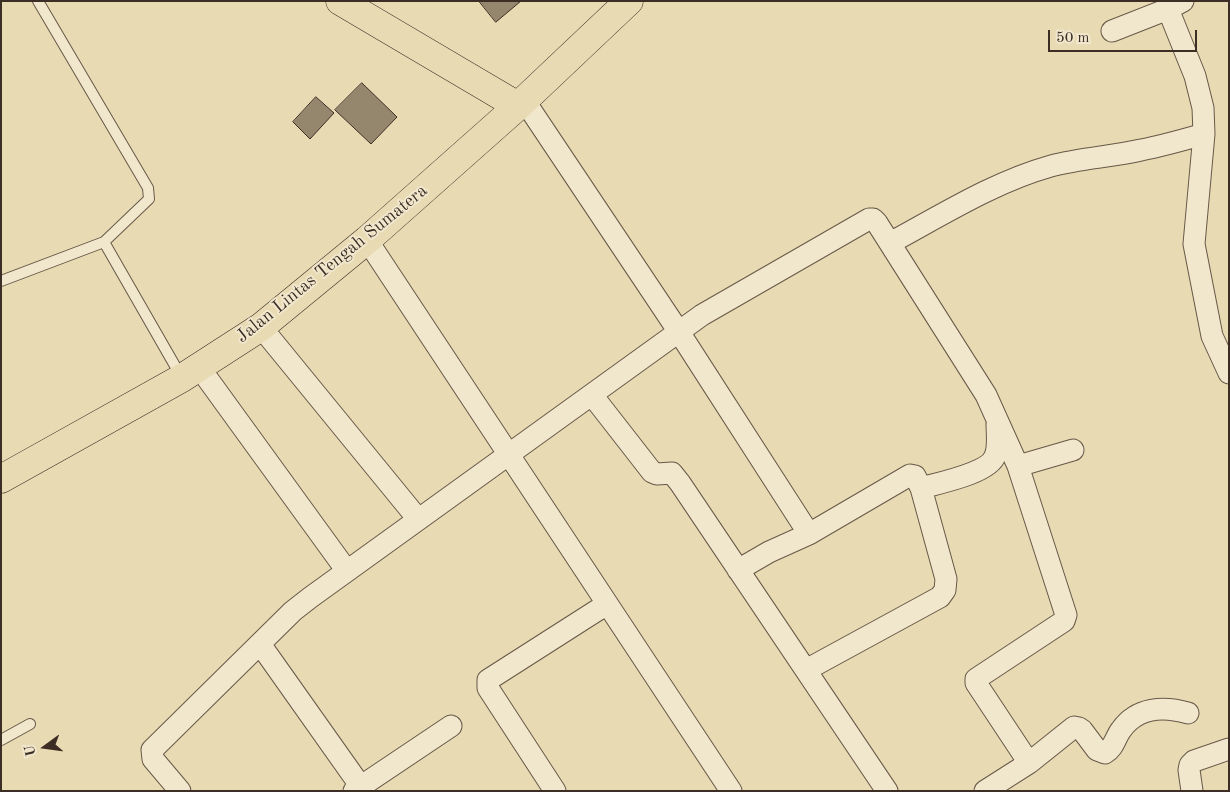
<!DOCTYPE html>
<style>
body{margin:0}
#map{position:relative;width:1230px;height:792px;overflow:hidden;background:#e8dab2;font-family:"Old Standard TT",serif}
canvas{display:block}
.frame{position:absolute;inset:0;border:2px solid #3c2d25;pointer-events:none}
.north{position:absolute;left:20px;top:722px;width:50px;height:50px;-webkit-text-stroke:4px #f0e7cd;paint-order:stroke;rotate:256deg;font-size:14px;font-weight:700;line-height:20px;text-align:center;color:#3c2d25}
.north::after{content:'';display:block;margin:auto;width:18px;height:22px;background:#3c2d25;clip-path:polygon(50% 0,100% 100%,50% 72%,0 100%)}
.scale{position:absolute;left:1048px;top:30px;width:149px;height:22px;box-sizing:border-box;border:2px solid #3c2d25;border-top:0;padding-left:6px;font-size:15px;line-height:18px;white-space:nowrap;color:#3c2d25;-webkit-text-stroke:4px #f0e7cd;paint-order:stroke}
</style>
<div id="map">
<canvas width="1230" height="792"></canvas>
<div class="frame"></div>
<div class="north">U</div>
<div class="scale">50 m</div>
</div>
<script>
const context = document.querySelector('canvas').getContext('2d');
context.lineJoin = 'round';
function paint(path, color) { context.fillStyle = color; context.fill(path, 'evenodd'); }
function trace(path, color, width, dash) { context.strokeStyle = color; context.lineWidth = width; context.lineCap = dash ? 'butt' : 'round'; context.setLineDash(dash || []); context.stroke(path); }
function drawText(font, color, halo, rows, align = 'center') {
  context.font = font + ' "Old Standard TT",serif'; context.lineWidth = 4; context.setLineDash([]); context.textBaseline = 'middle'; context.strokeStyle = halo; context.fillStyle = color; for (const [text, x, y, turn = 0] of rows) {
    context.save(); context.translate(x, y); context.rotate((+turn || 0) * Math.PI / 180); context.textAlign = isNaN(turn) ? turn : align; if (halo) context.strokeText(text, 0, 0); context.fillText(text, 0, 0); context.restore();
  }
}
const building = new Path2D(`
 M479,1H521L496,22Z
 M362,83L397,117L371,144L335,110Z
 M316,97L334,113L310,139L293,122Z`);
const service = new Path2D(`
 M104,242L182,378
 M1,281L104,242L149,199L148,188L38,1
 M1,740L30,724`);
const minor = new Path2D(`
 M1168,9L1195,76L1203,108L1204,134L1194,244L1212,336L1229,373
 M1112,31L1168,9L1183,1
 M524,100L679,332L809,534L910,475L915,476L921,488L946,579L945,590L940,597L806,670
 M367,240L731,791
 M890,243C942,215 994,182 1051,166C1080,158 1111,157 1141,150C1162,146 1183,140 1204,134
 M261,327L418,519
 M199,367L347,571
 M592,395L652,472L657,474L672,473L680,483L887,791
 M1018,466L1073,450
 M921,488C939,483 989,473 995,456C999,447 997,434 997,424
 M738,570L769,552L809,534
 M260,644L364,791
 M1029,763L1074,727L1079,728L1082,730L1097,750L1105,753C1114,748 1115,738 1121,730C1137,707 1164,706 1188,713
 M180,791L153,759L152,750L293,611L311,597L702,315L869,219H873L877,223L986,395L1018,466L1066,615L1064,621L976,679V683L1029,763L985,791
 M354,791L451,726
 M555,791L488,688V680L607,604
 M1192,791L1189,770L1190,765L1194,761L1229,749`);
const primary = new Path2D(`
 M340,1L518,106`);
const trunk = new Path2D(`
 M1,479L182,378L261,327L367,240L518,106L629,1`);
const streetNames = [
 ["Jalan Lintas Tengah Sumatera",332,264,-39]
];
paint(building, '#95876e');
trace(building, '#3c2d25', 1);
trace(service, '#675848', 12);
trace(minor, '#675848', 23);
trace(primary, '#3c2d25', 29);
trace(trunk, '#3c2d25', 29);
trace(service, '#f0e7cd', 10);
trace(minor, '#f0e7cd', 21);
trace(primary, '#e8dab2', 28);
trace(trunk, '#e8dab2', 28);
drawText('18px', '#3c2d25', '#f0e7cd', streetNames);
</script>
